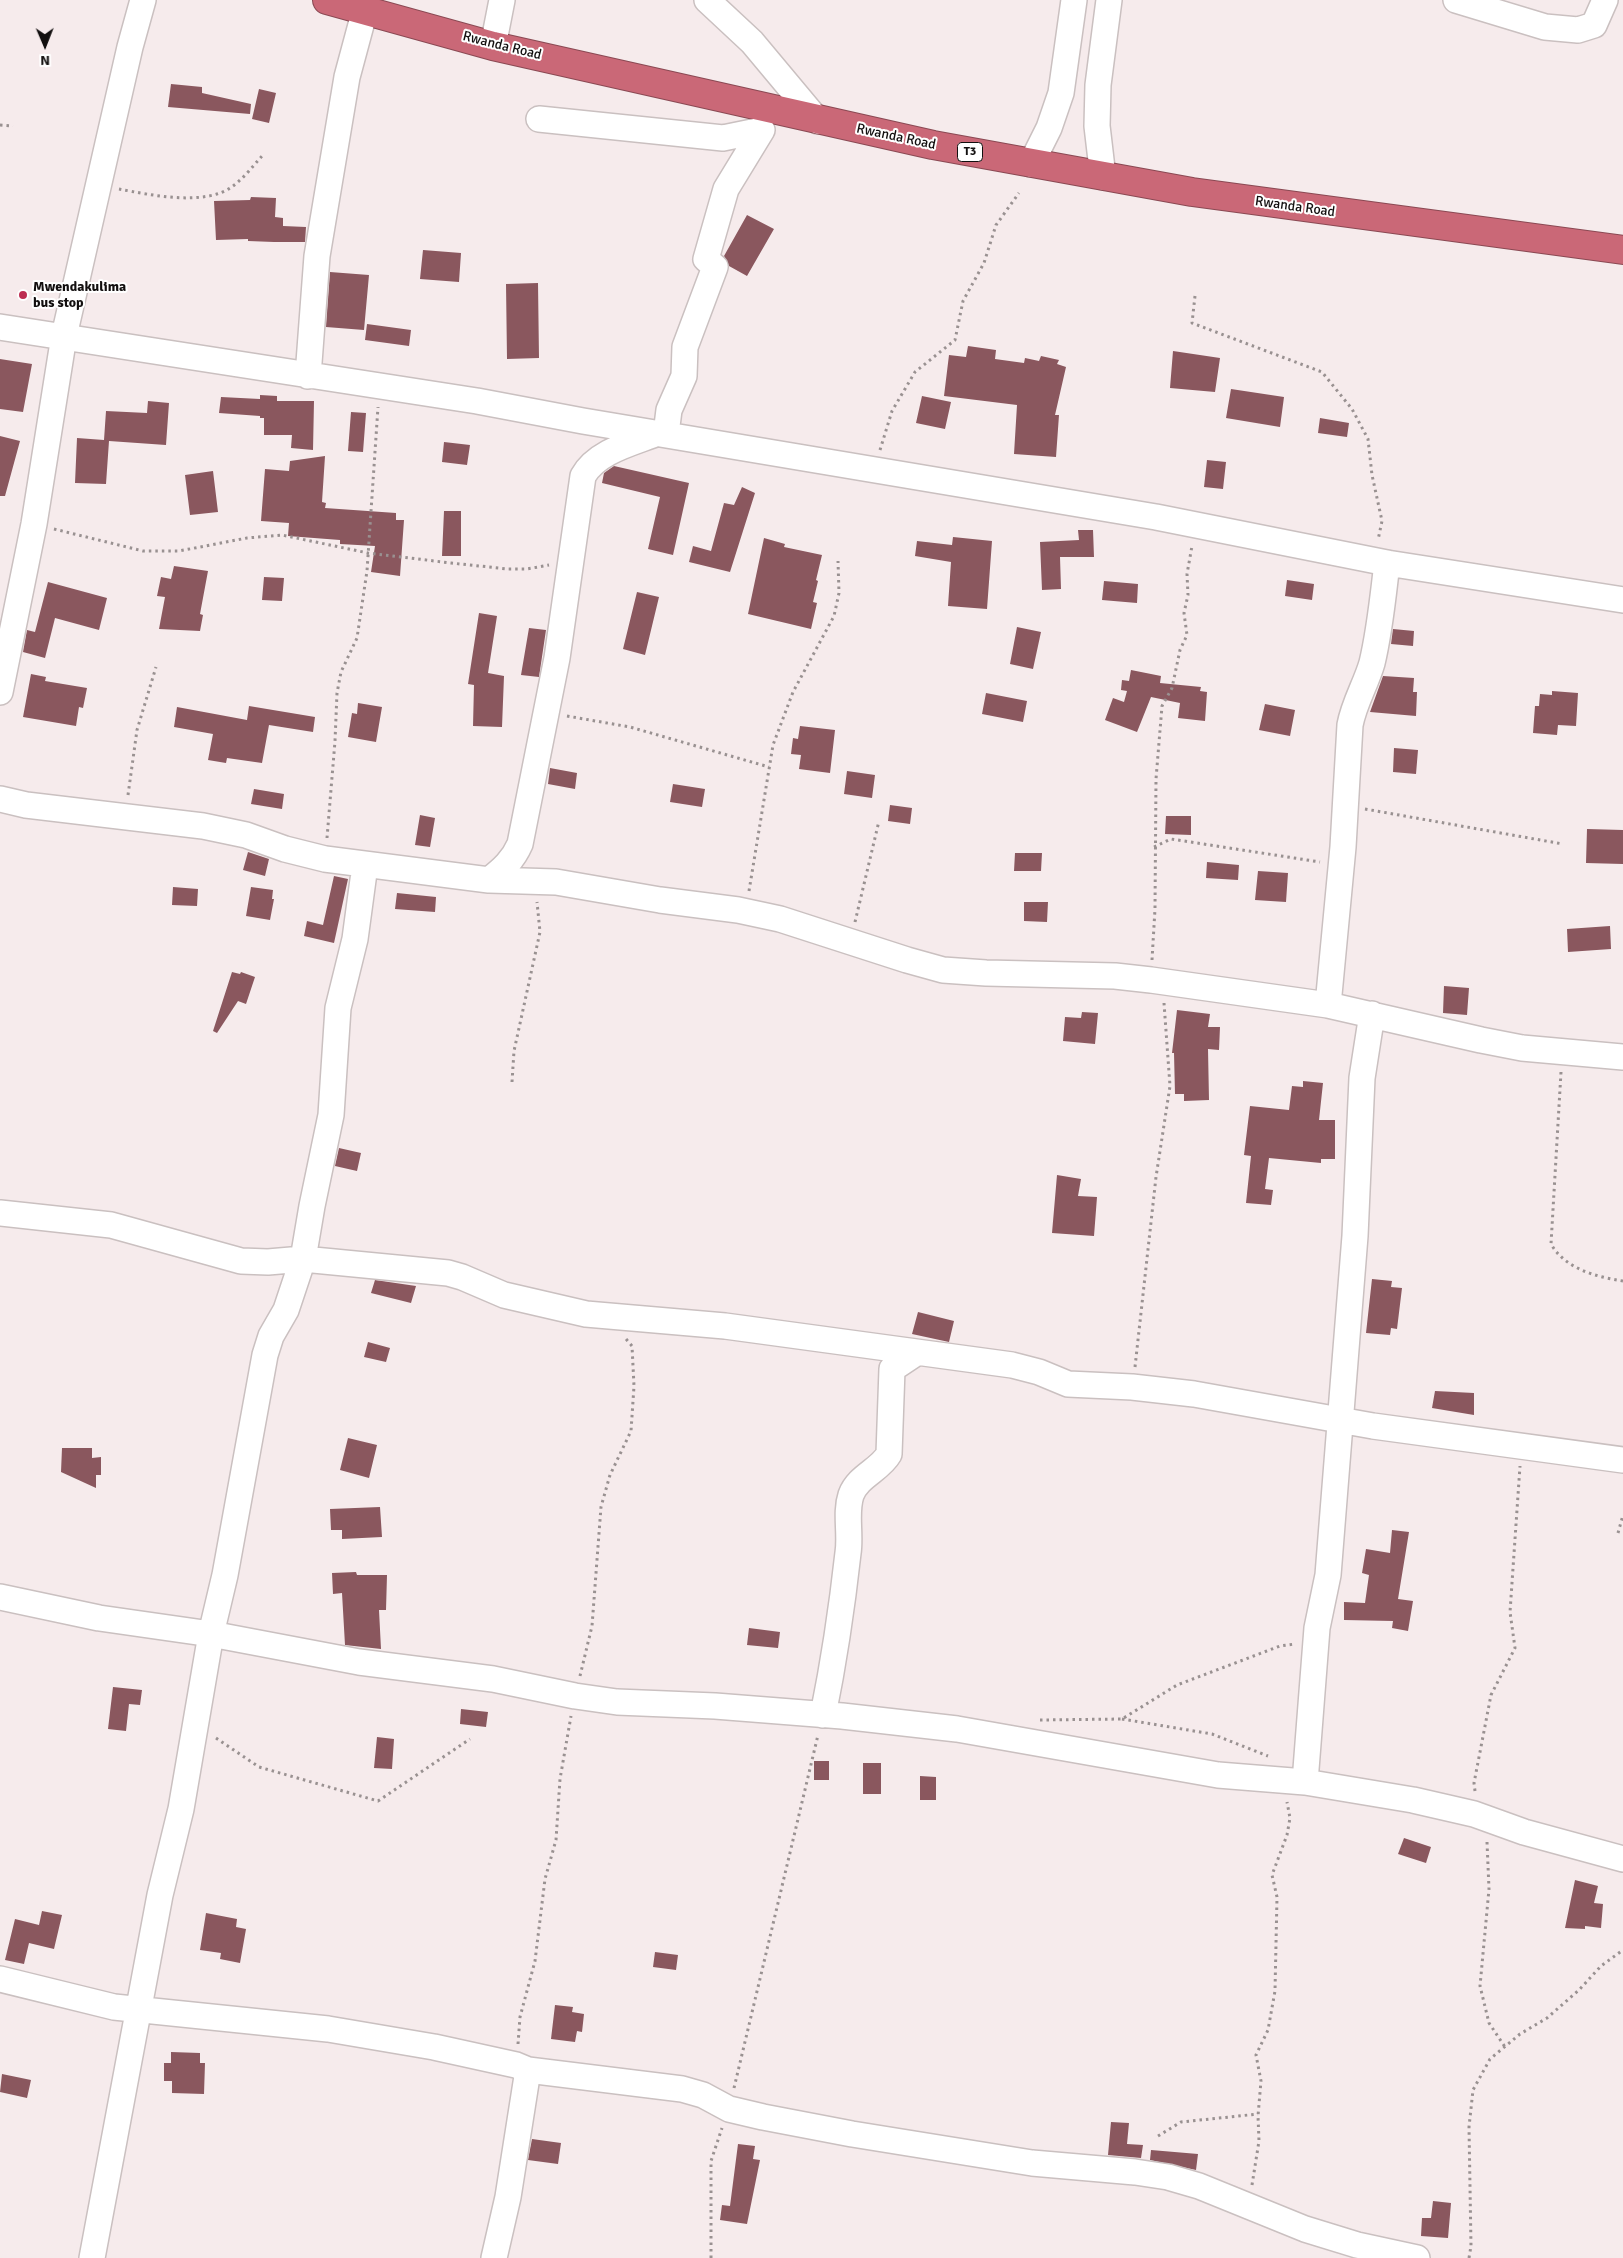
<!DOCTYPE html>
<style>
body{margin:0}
#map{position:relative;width:1623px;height:2258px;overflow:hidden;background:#f6ebec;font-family:Signika,sans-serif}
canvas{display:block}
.north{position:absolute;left:20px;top:20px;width:50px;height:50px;-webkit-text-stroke:4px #fff;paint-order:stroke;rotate:179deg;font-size:14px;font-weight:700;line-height:20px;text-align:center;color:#120f0f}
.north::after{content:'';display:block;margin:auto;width:18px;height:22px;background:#120f0f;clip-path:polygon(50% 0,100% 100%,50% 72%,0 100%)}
</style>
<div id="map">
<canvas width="1623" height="2258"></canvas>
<div class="north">N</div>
</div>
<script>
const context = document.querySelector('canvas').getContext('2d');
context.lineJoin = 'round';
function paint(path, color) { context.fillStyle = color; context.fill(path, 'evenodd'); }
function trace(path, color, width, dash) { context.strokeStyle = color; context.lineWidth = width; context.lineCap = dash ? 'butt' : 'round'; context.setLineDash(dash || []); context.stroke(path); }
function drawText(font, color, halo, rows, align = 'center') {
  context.font = font + ' Signika,sans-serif'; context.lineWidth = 4; context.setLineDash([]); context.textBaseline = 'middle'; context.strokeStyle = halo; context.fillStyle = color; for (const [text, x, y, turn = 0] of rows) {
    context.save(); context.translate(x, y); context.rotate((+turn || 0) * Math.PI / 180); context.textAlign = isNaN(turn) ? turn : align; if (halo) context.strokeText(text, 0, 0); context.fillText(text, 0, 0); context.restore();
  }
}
const building = new Path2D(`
 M171,84L202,87V93L251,104L250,114L168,107Z
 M259,89L276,93L269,123L252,119Z
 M251,197L276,198L275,217L283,218V226L306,227L305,242H274L248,241V239L216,240L214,201L250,200Z
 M747,215L774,229L747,276L729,266L724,256Z
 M423,250L461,253L459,282L420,279Z
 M330,272L369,275L364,330L326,327Z
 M538,283L539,358L507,359L506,284Z
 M367,324L411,330L409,346L365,340Z
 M968,346L996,350L995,359L1024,363L1025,358L1039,361L1041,356L1059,360L1057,364L1066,367L1055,415H1059L1056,457L1014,454L1017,405L944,396L949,355L966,357Z
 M1173,351L1220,358L1215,392L1170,388Z
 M0,359L32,364L23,412L0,409Z
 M1231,389L1284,397L1280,427L1226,418Z
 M260,395L277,396V401H314L313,450L291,448L292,435H264V418H260V416L219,413L221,397L260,399Z
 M922,396L951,402L945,429L916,423Z
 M148,401L169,403L166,445L109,441L106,484L75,483L77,438L104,440L106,411L147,413Z
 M351,412L366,413L363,452L348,451Z
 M1320,418L1349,423L1347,437L1318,433Z
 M0,436L20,441L5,496H0Z
 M444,442L470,445L467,465L442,462Z
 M325,456L322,502L326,503L325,508L396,513V520H404L400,576L371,572L375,546L340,544V540L288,536L289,523L261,521L265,469L289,471L290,461Z
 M1207,460L1226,462L1223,489L1204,487Z
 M614,466L689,483L673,555L648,549L660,497L602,483L604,473Z
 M213,471L218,512L190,515L185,475Z
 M742,487L755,493L730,572L689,562L693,546L711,551L724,503L734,505Z
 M444,511H461V556H442Z
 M1078,530H1093L1094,557H1060L1061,589L1042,590L1040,542L1079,540Z
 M953,537L992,541L987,609L948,606L951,562L915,556L917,541L952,545Z
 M764,538L785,544L784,547L822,555L816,580L818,581L813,602L817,603L811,629L748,614Z
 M174,566L208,571L200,614L203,615L200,631L159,629L165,597L157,596L161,577L171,579Z
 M264,577L284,578L282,601L262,600Z
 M1287,580L1314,584L1312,600L1285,596Z
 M1104,581L1138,584L1137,603L1102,600Z
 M48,582L107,598L99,630L55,618L45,658L23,652L27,630L35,632Z
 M637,592L659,597L645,655L623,649Z
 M479,613L497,616L488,673L504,676L502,727L473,726L474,685L468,684Z
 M1017,627L1041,632L1033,669L1010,664Z
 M529,628L546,630L539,677L521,675Z
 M1393,629L1414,631L1413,646L1391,644Z
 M1131,670L1161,676L1160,683L1201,687L1200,691L1207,692L1205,721L1178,718L1180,703L1151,697L1137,732L1105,720L1113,698L1124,702L1127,691L1121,690L1122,680L1129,681Z
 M31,674L46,677L45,681L87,688L83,708L79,707L76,726L23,717Z
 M1383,676L1414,678L1413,692H1417L1416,716L1370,712Z
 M1552,691L1578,693L1576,726L1558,725L1557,735L1533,733L1535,706H1539L1540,694L1552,695Z
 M986,693L1027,701L1023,722L982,714Z
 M358,703L382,707L376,742L348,737L352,713L357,714Z
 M1265,704L1295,710L1290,736L1259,730Z
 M249,706L315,717L313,732L269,725L262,763L227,758L226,763L208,760L213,734L174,727L177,707L247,720Z
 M800,726L835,730L830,773L799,769L801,755L791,754L793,738L798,739Z
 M1394,748L1418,750L1416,774L1393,772Z
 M550,768L577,773L575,789L548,784Z
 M847,771L875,775L872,798L844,794Z
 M673,784L705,789L702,807L670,802Z
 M254,789L284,794L282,809L251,804Z
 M890,805L912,808L910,824L888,821Z
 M420,815L435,818L430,847L415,845Z
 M1166,816H1191V835L1165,834Z
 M1587,829L1623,830V864L1586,863Z
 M248,852L269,859L265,876L243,870Z
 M1015,853H1042L1041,871H1014Z
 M1207,862L1239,865L1238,880L1206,878Z
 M1258,871L1288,873L1286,902L1255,900Z
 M334,876L348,879L334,943L304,936L307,921L323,925Z
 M173,887L198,889L197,906L172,905Z
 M251,887L273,890L272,899H274L270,920L246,916Z
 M397,893L436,897L435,912L395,909Z
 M1024,902H1048L1047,922L1024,921Z
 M1610,926L1611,949L1568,952L1567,929Z
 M232,972L240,974L241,972L255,977L246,1004L238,1001L217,1033L213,1031Z
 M1444,986L1469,988L1467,1015L1443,1013Z
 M1177,1010L1210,1014L1208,1027H1220L1219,1050L1208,1049L1209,1100L1184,1101V1094H1175L1174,1053H1172Z
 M1082,1012L1098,1013L1095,1044L1063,1041L1065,1017L1081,1018Z
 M1303,1081L1323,1083L1319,1120H1335V1159H1321V1163L1269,1158L1265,1189L1273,1190L1271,1205L1246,1203L1251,1156L1244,1155L1250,1106L1289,1110L1292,1086L1303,1087Z
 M339,1148L361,1153L357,1171L335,1166Z
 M1057,1175L1081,1179L1078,1196L1097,1197L1094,1236L1052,1233Z
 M1372,1279L1392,1281L1391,1287L1402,1288L1397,1329L1391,1328L1390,1335L1366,1333Z
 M375,1280L416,1286L411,1303L371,1293Z
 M918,1312L954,1321L949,1342L912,1334Z
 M368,1342L390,1348L386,1362L364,1357Z
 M1435,1391L1474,1393V1415L1432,1408Z
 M348,1438L377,1445L369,1478L340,1470Z
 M62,1448H92V1458L101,1457V1475H96V1488L61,1472Z
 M380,1507L382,1537L342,1539V1530H331L330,1509Z
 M1392,1530L1409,1532L1398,1599L1413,1601L1408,1631L1392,1628L1393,1621L1344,1620V1602L1365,1603L1369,1575L1362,1573L1366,1549L1390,1553Z
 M356,1572L357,1575H387L386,1610H379L381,1649L345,1645L342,1593L333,1594L332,1573Z
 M749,1628L780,1632L778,1648L747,1645Z
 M113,1687L142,1690L140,1705L129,1704L126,1731L108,1729Z
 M461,1709L488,1712L486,1727L460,1724Z
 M377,1737L394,1739L392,1769L374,1768Z
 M814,1761H829V1780H814Z
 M863,1763H881V1794H863Z
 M920,1776L936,1777V1800H920Z
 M1404,1838L1431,1847L1426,1863L1398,1854Z
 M1575,1880L1598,1886L1594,1903L1603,1904L1601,1928L1585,1926V1929L1565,1928Z
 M42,1911L62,1915L54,1949L29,1943L24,1964L5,1960L15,1919L39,1925Z
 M206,1913L237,1919L236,1927L246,1929L240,1963L220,1959L221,1953L200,1950Z
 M655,1952L678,1955L676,1970L653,1967Z
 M555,2005L573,2007L572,2012L584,2014L582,2032L577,2031L575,2042L551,2039Z
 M171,2052L200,2053V2063H205L204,2094L172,2093V2081H164V2063H171Z
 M2,2074L31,2080L27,2098L0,2092Z
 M1111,2122L1129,2123L1127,2144L1143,2145L1141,2158L1108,2155Z
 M532,2139L561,2143L558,2164L528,2160Z
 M738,2144L755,2146L753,2159L760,2160L747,2224L720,2220L722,2205L730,2206Z
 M1151,2150L1198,2154L1196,2170L1150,2160Z
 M1433,2201L1451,2203L1448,2238L1421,2236L1422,2218H1431Z`);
const path = new Path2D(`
 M0,125L13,126
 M119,189C151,195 205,207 233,186C244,178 253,166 262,156
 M1195,296L1192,323L1322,372L1352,409L1368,439L1372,475L1382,521L1378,540
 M880,450L892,411L915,372L955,340L963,301L984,263L996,225L1019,193
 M54,529L143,551H179L247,538L282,535L368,553L451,563L508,569H527L549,565
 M567,716L630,727L769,767
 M128,795L137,730L156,667
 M1365,809L1563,844
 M327,838L335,741L337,693L341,672L357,638L367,571L378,407
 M1154,847L1171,839L1320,862
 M749,891L773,745L793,692L834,616L839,593L838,561
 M855,922L879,821
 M1152,960L1155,909L1156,779L1162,706L1172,688L1180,650L1187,635L1184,613L1188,595L1187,574L1192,546
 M1561,1072L1551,1244C1565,1269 1597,1277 1623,1281
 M512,1082L514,1051L540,932L537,902
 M1135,1367L1156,1177L1170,1086L1164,1003
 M1618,1533L1623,1515
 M580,1676L592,1626L601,1507L610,1475L631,1431L634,1386L632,1346L626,1339
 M1122,1719L1212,1734L1268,1756
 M1040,1720L1122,1719L1177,1685L1280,1646L1295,1644
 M216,1738L259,1767L378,1801L470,1739
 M1475,1791L1474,1783L1491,1695L1515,1648L1510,1612L1520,1466
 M1487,1842L1489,1889L1480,1986L1489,2023L1505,2047
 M518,2044L520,2017L535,1961L545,1879L556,1840L560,1779L571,1716
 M734,2088L818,1735
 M1158,2136L1181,2122L1258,2114
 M1252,2185L1259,2141L1258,2116L1261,2081L1256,2055L1268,2030L1275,1991L1277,1897L1272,1875L1287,1835L1290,1818L1287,1802
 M711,2258V2161L722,2128
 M1469,2258L1471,2246L1469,2127L1473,2090L1490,2059L1520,2034L1547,2018L1579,1990L1601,1966L1623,1950`);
const minor = new Path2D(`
 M707,0L752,42L818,121
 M1456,0L1545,27L1578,30L1594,25L1605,0
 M493,46L502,0
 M539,119L723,138L762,130L726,189L706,259L715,267L685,347L684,376L669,410L666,434
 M1031,164L1049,128L1061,93L1074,0
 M1103,177L1097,126L1098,85L1109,0
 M0,327L477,401L583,421L1156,517L1387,563L1623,600
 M308,376L317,256L347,77L365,10
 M0,692L34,524L64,336L130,47L143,0
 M0,799L26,805L203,826L246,835L285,849L325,859L489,880L556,882L660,900L738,910L780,919L907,960L943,970L986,973L1115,976L1151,980L1328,1005L1481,1040L1522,1048L1623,1057
 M489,880C503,869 513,860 520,844L557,658L583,476C597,451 633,443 658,433
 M1328,1005L1343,847L1350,725C1354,703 1366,684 1372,663C1380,630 1383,596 1387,563
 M0,1213L111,1225L241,1261L268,1262L303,1259L448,1273L462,1277L504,1295L586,1314L725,1326L1012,1365L1039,1372L1068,1384L1132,1387L1194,1394L1373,1426L1623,1460
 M0,1597L99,1618L211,1634L359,1662L493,1679L575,1696L617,1702L715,1706L842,1716L957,1729L1218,1775L1305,1782L1413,1800L1474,1814L1524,1832L1623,1859
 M823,1715C834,1661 842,1607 848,1553C851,1534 845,1513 851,1495C858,1476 880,1470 889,1454L892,1369L916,1353
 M1305,1782L1317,1628L1328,1575L1355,1236L1362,1078L1372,1014
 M0,1979L114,2007L328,2029L434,2047L516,2065L528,2070L682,2089L703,2095L729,2109L763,2117L852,2134L1032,2163L1135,2172L1168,2177L1199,2186L1305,2229L1357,2245L1417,2258
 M92,2258L160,1895L181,1809L211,1634L225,1575L265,1355L271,1336L286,1310L303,1259L312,1206L331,1115L338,1008L355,939L365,865
 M494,2258L508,2197L528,2070`);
const highway = new Path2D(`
 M327,0L493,46L933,145L1192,192L1623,250`);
const markers = [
 [23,295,5,"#bd2d51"]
];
const shields = [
 [970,152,25]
];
const shieldNames = [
 ["T3",970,152]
];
const streetNames = [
 ["Rwanda Road",502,46,14],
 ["Rwanda Road",896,137,12],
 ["Rwanda Road",1295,207,8]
];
const poiNames = [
 ["Mwendakulima",33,287],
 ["bus stop",33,303]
];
paint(building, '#8a575e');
trace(minor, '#cac0c0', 28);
trace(highway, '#8a4953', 30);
trace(path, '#999191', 3, [2.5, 4]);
trace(minor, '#fff', 25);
trace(highway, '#ca6877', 28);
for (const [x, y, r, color] of markers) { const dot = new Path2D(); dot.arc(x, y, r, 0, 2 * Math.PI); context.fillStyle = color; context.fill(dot); trace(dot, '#fff', 2); }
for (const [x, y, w] of shields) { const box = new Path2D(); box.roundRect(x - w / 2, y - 9.5, w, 19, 4); context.fillStyle = '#fff'; context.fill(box); trace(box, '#120f0f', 1); }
drawText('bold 12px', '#120f0f', null, shieldNames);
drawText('14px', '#120f0f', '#fff', streetNames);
drawText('bold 14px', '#120f0f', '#fff', poiNames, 'left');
</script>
